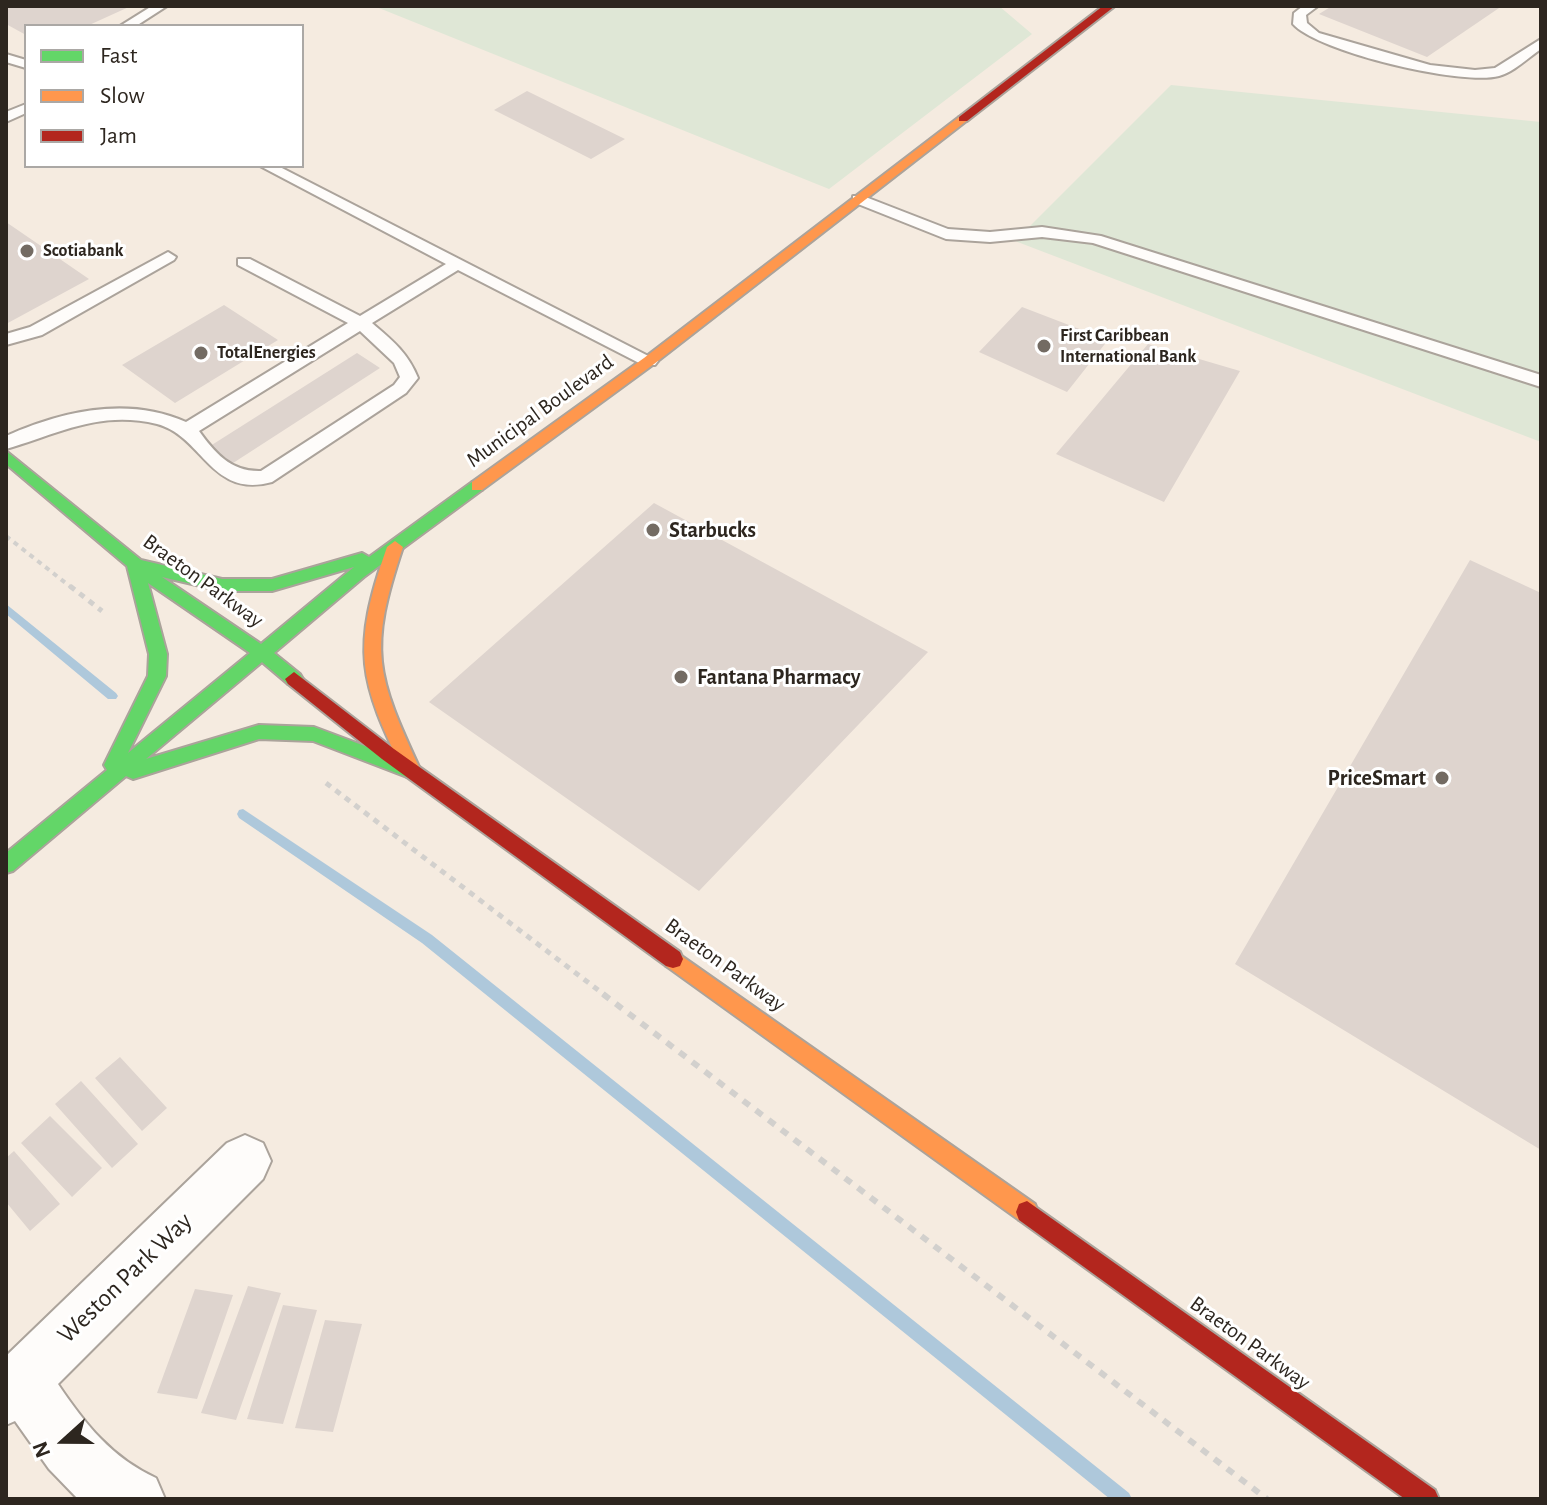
<!DOCTYPE html>
<style>
body{margin:0}
#map{position:relative;width:1547px;height:1505px;overflow:hidden;background:#f5ebe0;font-family:"Alegreya Sans",sans-serif}
canvas{display:block}
.frame{position:absolute;inset:0;border:8px solid #2d261f;pointer-events:none}
.legend{position:absolute;left:24px;top:24px;width:280px;height:144px;box-sizing:border-box;background:#fff;border:2px solid #aba8a5;margin:0;padding:10px 14px;list-style:none;font-size:24px;color:#2d261f}
.legend li{display:flex;align-items:center;gap:16px;height:40px}
.legend b{width:40px;border:2px solid #aba8a5}
.north{position:absolute;left:24px;top:1401px;width:80px;height:80px;-webkit-text-stroke:6px #fff;paint-order:stroke;rotate:249deg;font-size:22px;font-weight:700;line-height:32px;text-align:center;color:#2d261f}
.north::after{content:'';display:block;margin:auto;width:28px;height:36px;background:#2d261f;clip-path:polygon(50% 0,100% 100%,50% 72%,0 100%)}
</style>
<div id="map">
<canvas width="1547" height="1505"></canvas>
<div class="frame"></div>
<ul class="legend">
<li><b style="height:10px;background:#63d668"></b>Fast</li>
<li><b style="height:10px;background:#ff974d"></b>Slow</li>
<li><b style="height:10px;background:#b3261e"></b>Jam</li>
</ul>
<div class="north">N</div>
</div>
<script>
const context = document.querySelector('canvas').getContext('2d');
context.lineJoin = 'round';
function paint(path, color) { context.fillStyle = color; context.fill(path, 'evenodd'); }
function trace(path, color, width, dash) { context.strokeStyle = color; context.lineWidth = width; context.lineCap = dash ? 'butt' : 'round'; context.setLineDash(dash || []); context.stroke(path); }
function drawText(font, color, halo, rows, align = 'center') {
  context.font = font + ' "Alegreya Sans",sans-serif'; context.lineWidth = 6; context.setLineDash([]); context.textBaseline = 'middle'; context.strokeStyle = halo; context.fillStyle = color; for (const [text, x, y, turn = 0] of rows) {
    context.save(); context.translate(x, y); context.rotate((+turn || 0) * Math.PI / 180); context.textAlign = isNaN(turn) ? turn : align; if (halo) context.strokeText(text, 0, 0); context.fillText(text, 0, 0); context.restore();
  }
}
const green = new Path2D(`
 M374,6H999L1032,34L829,189Z
 M1171,85L1541,122V442L1015,241Z`);
const stream = new Path2D(`
 M6,604L116,693L118,696L116,699H108L6,614Z
 M243,809L432,935L1129,1493L1132,1499H1110L422,943L239,818L237,814L239,810Z`);
const building = new Path2D(`
 M6,6H131L87,26H26V35L6,24Z
 M1332,6H1502L1427,57L1319,14Z
 M527,91L625,139L591,159L494,110Z
 M6,222L89,279L6,324Z
 M224,305L278,340L175,403L122,365Z
 M1022,307L1108,340L1067,392L979,352Z
 M1148,344L1240,371L1164,502L1056,454Z
 M357,353L380,368L230,465L207,448Z
 M654,503L928,652L699,891L429,702Z
 M1470,560L1541,593V1150L1235,964Z
 M120,1057L167,1108L142,1131L95,1078Z
 M81,1081L138,1144L112,1168L55,1104Z
 M50,1116L102,1168L72,1197L21,1143Z
 M14,1151L60,1204L30,1231L6,1202V1158Z
 M248,1286L281,1293L236,1420L201,1413Z
 M195,1289L233,1295L197,1399L157,1393Z
 M283,1305L317,1310L283,1424L247,1419Z
 M325,1320L362,1324L333,1432L295,1428Z`);
const pathFar2 = new Path2D(`
 M6,536L72,588`);
const pathFar1 = new Path2D(`
 M70,586L102,611
 M326,783L606,996`);
const path = new Path2D(`
 M603,994L1267,1499`);
const lane = new Path2D(`
 M152,6H167L136,26H120Z
 M1303,6H1318L1306,15L1307,23L1319,33L1430,65L1475,70L1495,68L1541,39V49C1529,57 1514,72 1499,76C1462,86 1318,52 1293,24L1294,13Z
 M6,54L26,60V68L6,62Z
 M26,104V113L6,122V112Z
 M260,166H278L658,361L655,365H643L458,270L372,323C392,340 408,353 418,378L406,393L272,482C211,499 203,436 157,424C99,410 58,434 6,449V436C62,411 128,396 186,422L348,323L238,265V259H250L360,316L446,264ZM360,331L394,363L400,377L394,385L261,471C231,472 215,453 199,431Z
 M853,196H863L948,229L990,232L1042,227L1101,236L1541,375V387L1093,243L1042,237L990,242L946,239L853,202Z
 M168,252L176,257L174,260L42,335L6,345V334L30,327Z`);
const street = new Path2D(`
 M245,1135L263,1143L271,1161L263,1179L58,1384C85,1424 112,1458 156,1478L165,1499H78L49,1469L15,1421L6,1425V1356L227,1143Z`);
const fast = new Path2D(`
 M6,451L141,560L222,579H272L362,553L369,557L472,482H482V490L364,577L274,653L300,674L303,679L300,684H288L262,662L146,759L259,725L314,727L418,766L421,771L418,776L412,779L313,741L259,739L133,779L126,776L13,871L6,873V853L107,770L104,765L148,676L149,654L127,566L6,464ZM354,567L261,644L162,577L222,591H272ZM148,583L250,653L128,753L166,676L167,654Z`);
const slow = new Path2D(`
 M959,117L969,119L654,364L482,490H472V482L644,358Z
 M395,541L403,547C368,651 376,674 421,771L418,776H406C358,680 351,650 387,547Z
 M673,950L1035,1204L1038,1212L1035,1220L1027,1223L1019,1220L666,966L663,959L666,952Z`);
const jam = new Path2D(`
 M1103,6H1115L967,121H959V117Z
 M294,672L394,749L680,952L683,959L680,966L673,968L666,966L382,759L288,684L285,679Z
 M1027,1201L1435,1490L1439,1499H1405L1019,1220L1016,1212L1019,1204Z`);
const markers = [
 [27,251,8,"#736b63"],
 [1044,346,8,"#736b63"],
 [201,353,8,"#736b63"],
 [653,530,8,"#736b63"],
 [681,677,8,"#736b63"],
 [1442,778,8,"#736b63"]
];
const farPoinames = [
 ["Scotiabank",43,251],
 ["First Caribbean",1060,336],
 ["International Bank",1060,357],
 ["TotalEnergies",217,353]
];
const streetNames = [
 ["Municipal Boulevard",540,411,-36],
 ["Braeton Parkway",203,581,36],
 ["Braeton Parkway",725,965,36],
 ["Braeton Parkway",1250,1343,36]
];
const poiNames = [
 ["Starbucks",669,530],
 ["Fantana Pharmacy",697,677],
 ["PriceSmart",1426,778,"right"]
];
const nearStreetnames = [
 ["Weston Park Way",125,1278,-44]
];
paint(green, '#dfe7d6');
paint(stream, '#aec8db');
paint(building, '#ded4ce');
trace(lane, '#aba39b', 4);
trace(street, '#aba39b', 4);
trace(fast, '#aba39b', 4);
trace(slow, '#aba39b', 4);
trace(jam, '#aba39b', 4);
trace(pathFar2, '#d2d0cd', 4, [5, 5]);
trace(pathFar1, '#d2d0cd', 5, [6, 6]);
trace(path, '#d2d0cd', 6, [8, 8]);
paint(lane, '#fefcfa');
paint(street, '#fefcfa');
paint(fast, '#63d668');
paint(slow, '#ff974d');
paint(jam, '#b3261e');
for (const [x, y, r, color] of markers) { const dot = new Path2D(); dot.arc(x, y, r, 0, 2 * Math.PI); context.fillStyle = color; context.fill(dot); trace(dot, '#fff', 3); }
drawText('bold 18px', '#2d261f', '#fff', farPoinames, 'left');
drawText('22px', '#2d261f', '#fff', streetNames);
drawText('bold 22px', '#2d261f', '#fff', poiNames, 'left');
drawText('26px', '#2d261f', '#fff', nearStreetnames);
</script>
